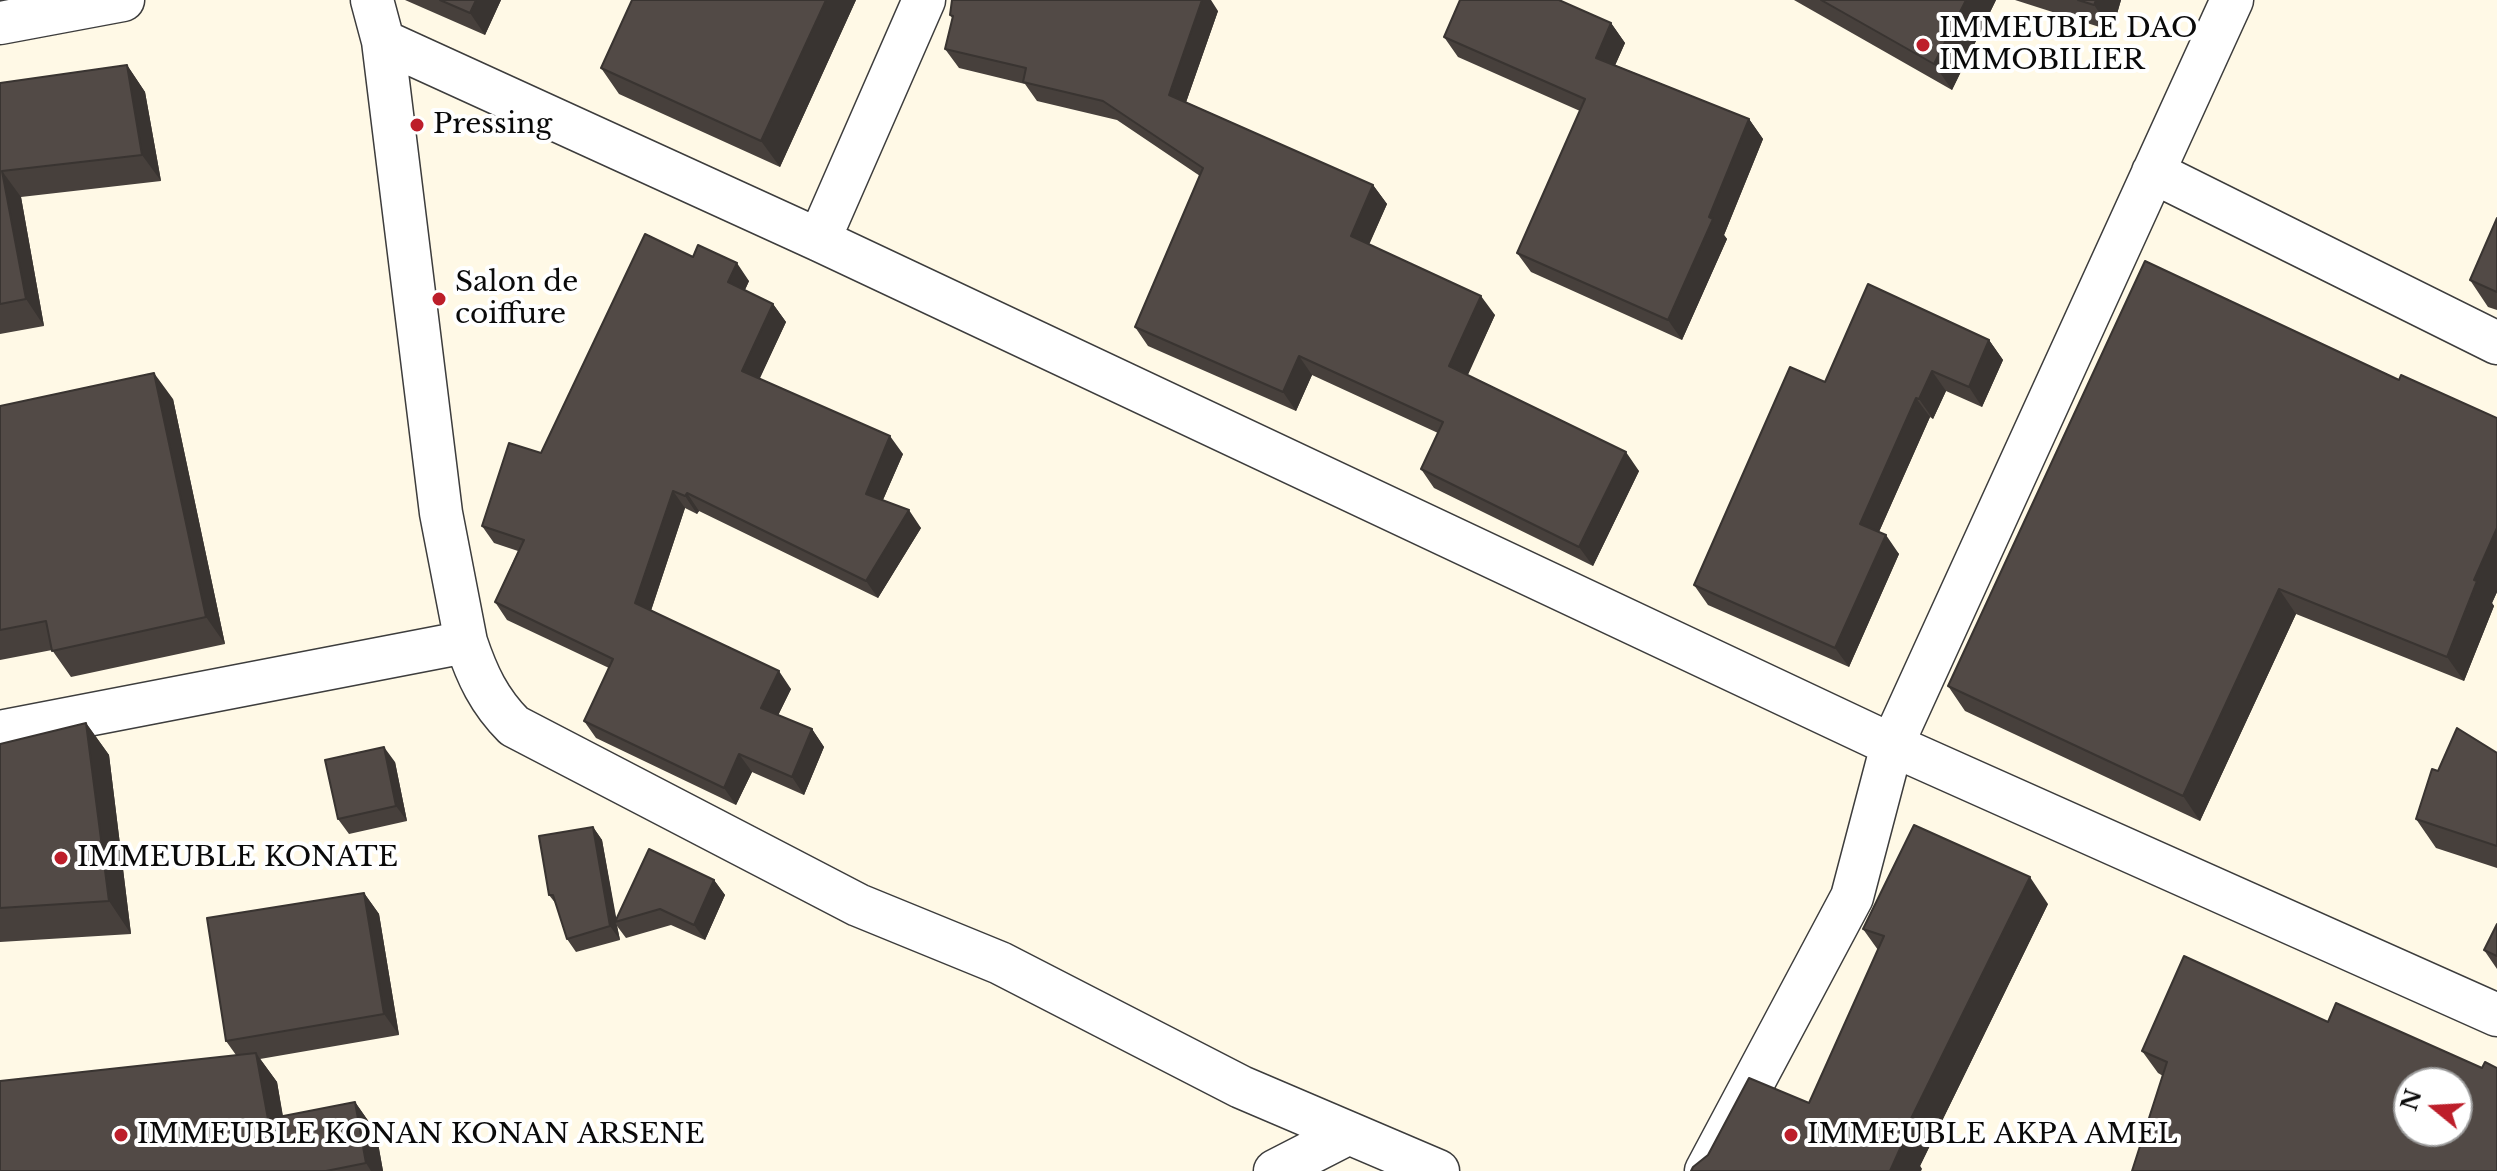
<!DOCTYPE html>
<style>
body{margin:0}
#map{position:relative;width:2497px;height:1171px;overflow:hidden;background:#fff9e6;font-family:"Libre Baskerville",serif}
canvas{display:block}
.north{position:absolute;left:2393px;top:1067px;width:80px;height:80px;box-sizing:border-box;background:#fff;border:2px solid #9d9d9d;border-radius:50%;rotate:288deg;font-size:22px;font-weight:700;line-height:32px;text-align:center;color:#0a0a0a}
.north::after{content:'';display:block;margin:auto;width:28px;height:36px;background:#bd1e2a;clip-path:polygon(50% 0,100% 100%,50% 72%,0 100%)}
</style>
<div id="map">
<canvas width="2497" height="1171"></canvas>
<div class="north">N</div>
</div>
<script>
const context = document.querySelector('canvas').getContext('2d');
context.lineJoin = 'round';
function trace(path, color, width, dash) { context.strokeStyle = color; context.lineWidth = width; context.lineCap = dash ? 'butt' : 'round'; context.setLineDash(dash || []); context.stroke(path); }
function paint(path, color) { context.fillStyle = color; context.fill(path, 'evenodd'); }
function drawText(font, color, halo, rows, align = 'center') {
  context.font = font + ' "Libre Baskerville",serif'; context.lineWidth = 8; context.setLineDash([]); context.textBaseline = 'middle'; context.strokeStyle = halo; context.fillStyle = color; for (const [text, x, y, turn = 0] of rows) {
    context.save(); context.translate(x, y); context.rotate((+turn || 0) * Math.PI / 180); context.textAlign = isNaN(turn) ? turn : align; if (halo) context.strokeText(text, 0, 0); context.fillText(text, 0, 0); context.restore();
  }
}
const street = new Path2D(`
 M372,0L383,41L441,513L466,642
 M0,23L123,0
 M383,41L819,240L1892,745L2497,1015
 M2153,172L2497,343
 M819,240L924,0
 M0,732L466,642C477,675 489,701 514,726L858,905L1000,963L1241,1087L1438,1171
 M1275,1171L1349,1133
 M1706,1171L1852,897L1892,745L2232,0`);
const wall = new Path2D(`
 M405,0H501L485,35Z
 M632,0H856L780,167L619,94L601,68Z
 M1794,0H1996L1952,90Z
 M2015,0H2121L2112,31Z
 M1218,11L1186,102L1373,185L1387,204L1369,245L1495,315L1467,375L1639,471L1593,566L1434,488L1421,469L1438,433L1312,375L1296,411L1148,346L1135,327L1200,176L1117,120L1037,101L1025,84L959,68L945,49L953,19L950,15Z
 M1611,23L1625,43L1615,65L1749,119L1763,139L1724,235L1727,239L1682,340L1531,272L1517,253L1580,111L1458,57L1444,37Z
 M127,65L145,92L161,181L21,197L44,326L0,334V82V83Z
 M2497,218V310L2488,307L2470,280Z
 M693,257L749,281L745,290L773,304L786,322L759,379L903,454L883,500L921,528L878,598L699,511L697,514L685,508L651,610L791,689L778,715L812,729L824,747L804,795L752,772L736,805L596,738L584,721L609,668L507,620L495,602L518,551L494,543L482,526L541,453Z
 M1989,340L2003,360L1982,407L1946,391L1933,419L1930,417L1879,532L1899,554L1849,667L1708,605L1694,585L1825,382Z
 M2399,380L2497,418V592L2492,603L2494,606L2464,681L2296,614L2200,821L1965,711L1948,686Z
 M173,399L225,644L71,677L52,650L0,660V406Z
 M86,723L109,755L131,934L0,942V744Z
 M2497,753V868L2436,848L2416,819L2438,771Z
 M395,762L407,821L349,834L338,819Z
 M593,827L602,840L616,920L714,880L725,895L705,940L671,925L626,938L617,926L620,940L576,952L567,939L556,904L549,895Z
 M364,893L379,914L399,1035L260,1059L277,1082L283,1116L355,1102L376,1132L383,1171H0L236,1055L226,1041Z
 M2048,904L1920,1166L1922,1169L1809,1103L1878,950L1863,929Z
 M2497,924V969L2484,950Z
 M2328,1022L2482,1068L2163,1076L2158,1073L2142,1051Z`);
const shadedWall = new Path2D(`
 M476,0H501L485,35L470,13Z
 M826,0H856L780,167L761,141Z
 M1202,0H1211L1218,11L1182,114L1169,95Z
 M1966,0H1996L1952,90L1934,64Z
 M2096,0H2121L2112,31L2094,5Z
 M1611,23L1625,43L1610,77L1596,58Z
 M127,65L145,92L161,181L142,155Z
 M1749,119L1763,139L1724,235L1727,239L1682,340L1668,320Z
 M2,171L21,197L44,326L26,299Z
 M1373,185L1387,204L1364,255L1351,236Z
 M737,263L749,281L740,300L728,282Z
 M1481,296L1495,315L1463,386L1449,366Z
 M773,304L786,322L755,389L742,371Z
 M1989,340L2003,360L1982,407L1969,387Z
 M1299,356L1312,375L1296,411L1283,392Z
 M1932,371L1946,391L1933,419L1919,399Z
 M154,373L173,399L225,644L206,617Z
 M1916,398L1930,417L1874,543L1860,524Z
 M890,436L903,454L878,511L866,494Z
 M1626,452L1639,471L1593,566L1579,547Z
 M673,491L685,508L648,620L635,603Z
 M687,493L699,511L697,514L685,496Z
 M909,510L921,528L878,598L866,581Z
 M2497,528V592L2492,603L2494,606L2464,681L2447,657L2474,580Z
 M1886,535L1899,554L1849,667L1835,648Z
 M2279,589L2296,614L2200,821L2183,796Z
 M779,671L791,689L773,726L761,708Z
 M86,723L109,755L131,934L109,901Z
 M812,729L824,747L804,795L792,777Z
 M384,747L395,762L407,821L396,806Z
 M739,754L752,772L736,805L724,788Z
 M593,827L602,840L617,922H615L617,926L620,940L610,926Z
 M2030,877L2048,904L1920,1166L1922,1169L1921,1171H1890L1900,1141Z
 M714,880L725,895L705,940L694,925Z
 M364,893L379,914L399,1035L384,1014Z
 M256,1053L277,1082L288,1148L268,1119Z
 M355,1102L376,1132L383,1171H371L366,1163Z`);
const building = new Path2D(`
 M440,0H476L470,13Z
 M632,0H826L761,141L601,68Z
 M952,0H1202L1169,95L1373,185L1351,236L1481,296L1449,366L1626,452L1579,547L1421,469L1443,422L1299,356L1283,392L1135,327L1203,168L1103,101L1023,82L1026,68L945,49L953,16L950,15Z
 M1460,0H1559L1611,23L1596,58L1749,119L1709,217L1713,219L1668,320L1517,253L1585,99L1444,37Z
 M1821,0H1966L1934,64Z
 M2078,0H2096L2094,5Z
 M127,65L142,155L2,171L26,299L0,304V83Z
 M2497,218V292L2470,280Z
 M645,234L693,257L698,245L737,263L728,282L773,304L742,371L890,436L866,494L909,510L866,581L687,493L685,496L673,491L635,603L779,671L761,708L812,729L792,777L739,754L724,788L584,721L613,659L495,602L524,540L482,526L509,443L541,453Z
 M2145,261L2399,380L2401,375L2497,418V528L2474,580L2477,581L2447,657L2279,589L2183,796L1948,686Z
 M1868,284L1989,340L1969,387L1932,371L1919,399L1916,398L1860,524L1886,535L1835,648L1694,585L1790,367L1825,382Z
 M154,373L206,617L52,651L46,621L0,630V406Z
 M86,723L109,901L0,908V744Z
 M2457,728L2497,753V846L2416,819L2432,769L2438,771Z
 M384,747L396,806L338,819L325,760Z
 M1914,825L2030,877L1900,1141L1903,1142L1890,1171H1691L1693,1167L1708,1155L1749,1078L1809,1103L1884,936L1863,929Z
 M593,827L610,926L567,939L553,895H549L539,836Z
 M649,849L714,880L694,925L660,909L615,922Z
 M364,893L384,1014L226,1041L207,918Z
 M2497,924V956L2484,950Z
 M2184,956L2328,1022L2336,1003L2482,1068L2485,1062L2497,1068V1171H2132L2167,1062L2142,1051ZM2409,1083H2457V1131H2409Z
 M256,1053L268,1119L355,1102L366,1163L326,1171H0V1081Z`);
const markers = [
 [1923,45,8,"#bd1e2a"],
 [417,125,8,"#bd1e2a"],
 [439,299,8,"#bd1e2a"],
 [61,858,8,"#bd1e2a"],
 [121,1135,8,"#bd1e2a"],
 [1791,1135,8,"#bd1e2a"]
];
const poiNames = [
 ["IMMEUBLE DAO",1939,29],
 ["IMMOBILIER",1939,61],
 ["Pressing",433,125],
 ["Salon de",455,283],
 ["coiffure",455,315],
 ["IMMEUBLE KONATE",77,858],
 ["IMMEUBLE KONAN KONAN ARSENE",137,1135],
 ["IMMEUBLE AKPA AMEL",1807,1135]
];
trace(street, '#3d3d3d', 45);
trace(street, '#fff', 42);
paint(wall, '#47403c');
paint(shadedWall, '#393431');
paint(building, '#524a46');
trace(building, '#393431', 2);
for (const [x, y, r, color] of markers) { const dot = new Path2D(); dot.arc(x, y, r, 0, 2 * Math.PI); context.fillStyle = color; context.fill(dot); trace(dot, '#fff', 3); }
drawText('28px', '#0a0a0a', '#fff', poiNames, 'left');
</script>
